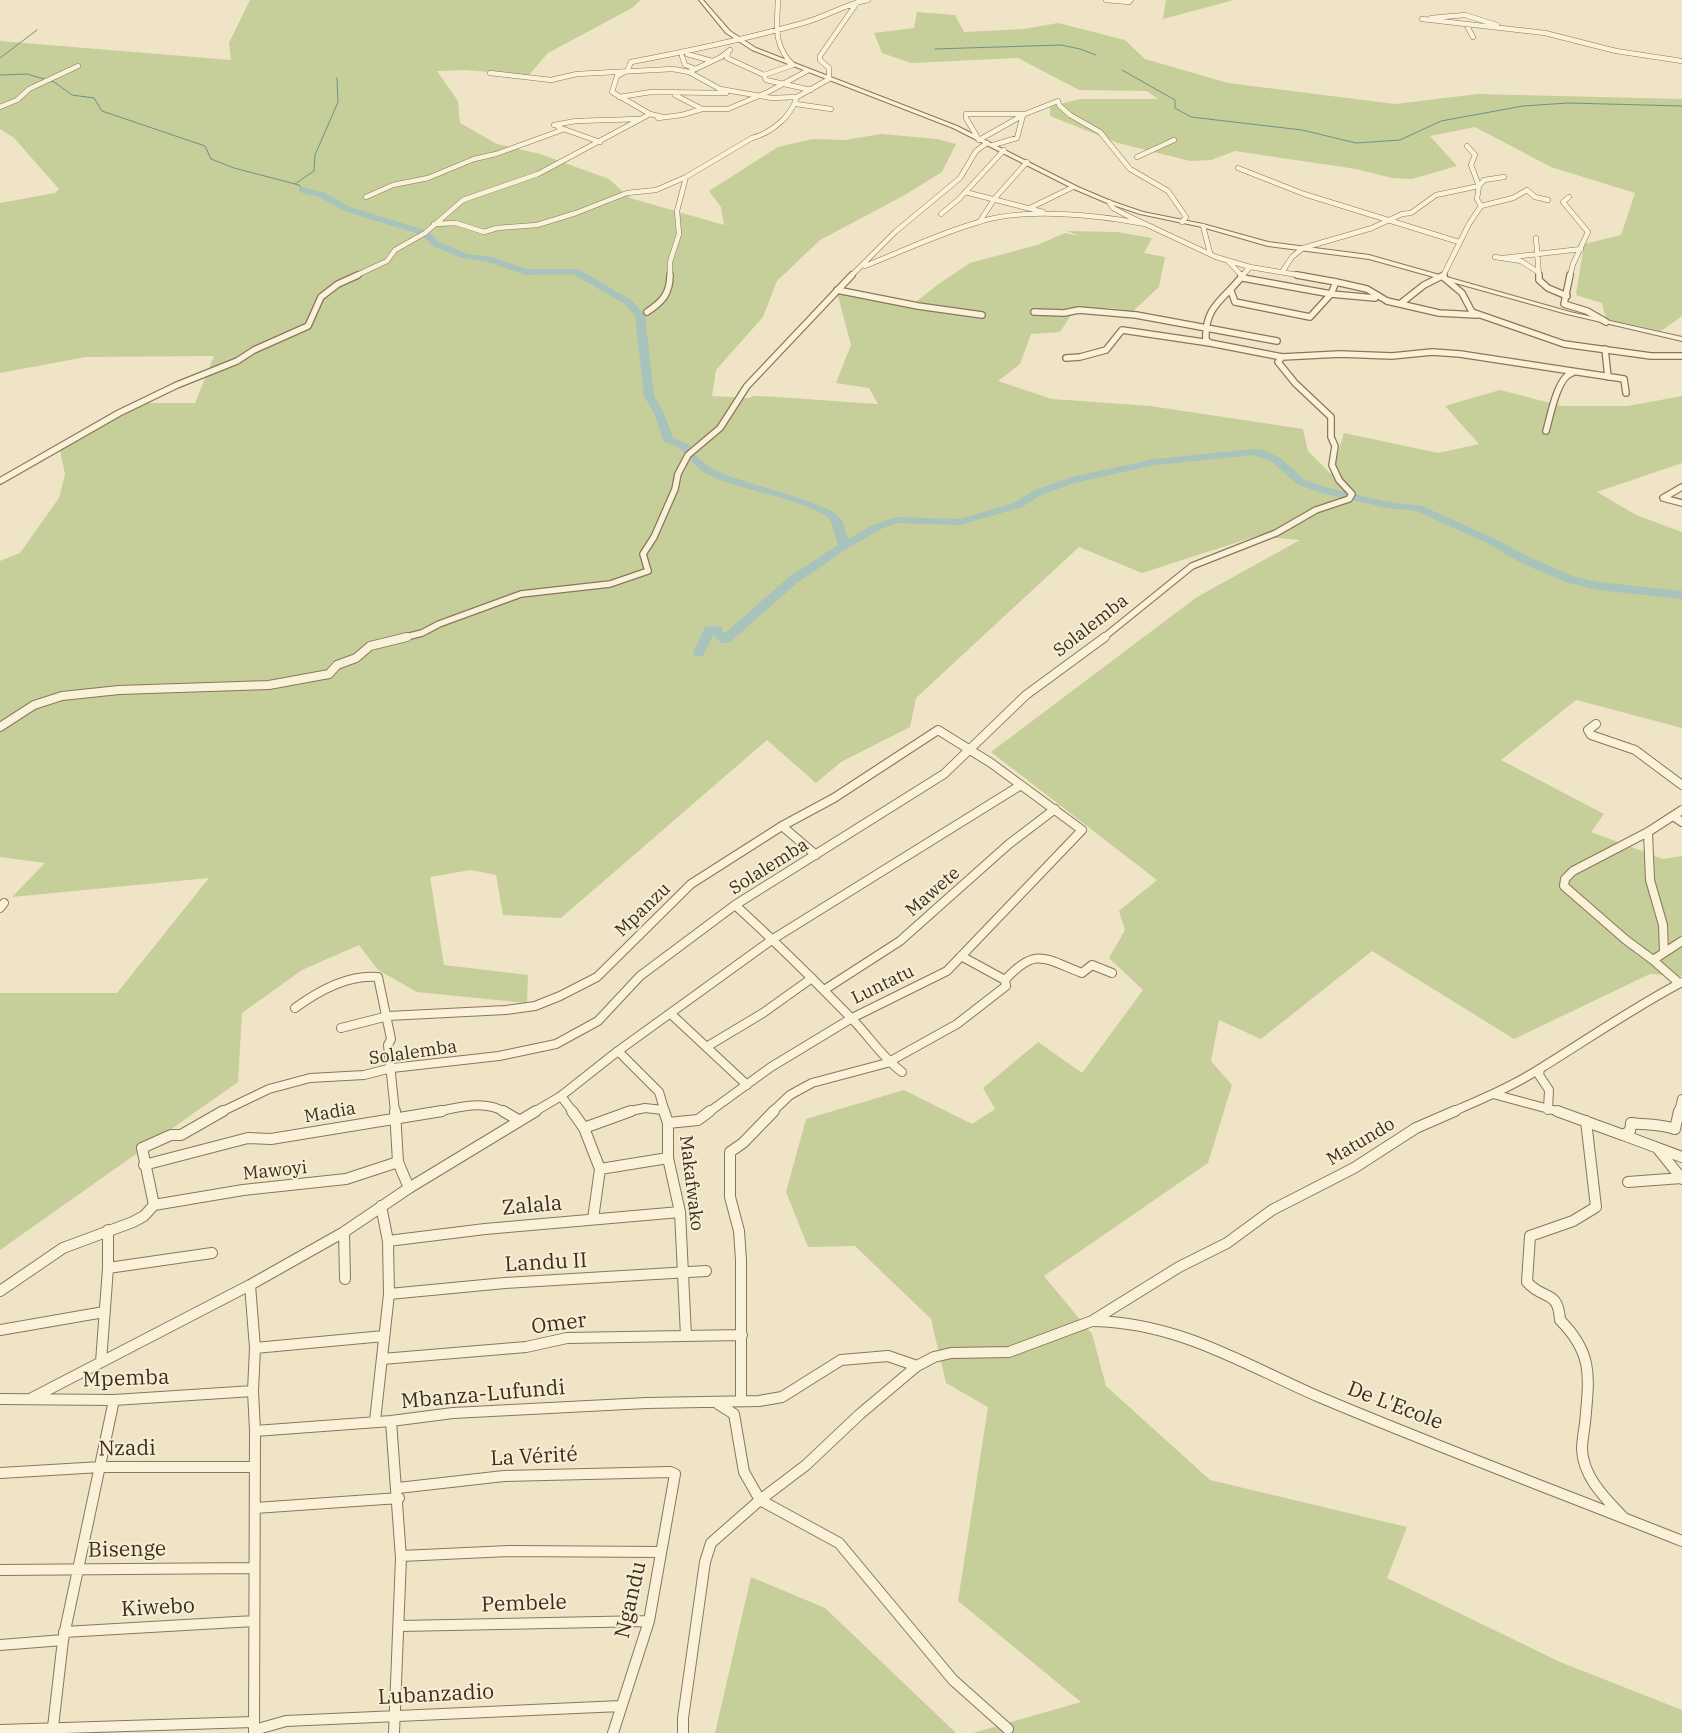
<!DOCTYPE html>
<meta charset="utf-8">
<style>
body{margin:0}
canvas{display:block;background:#efe4c6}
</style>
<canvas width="1682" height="1733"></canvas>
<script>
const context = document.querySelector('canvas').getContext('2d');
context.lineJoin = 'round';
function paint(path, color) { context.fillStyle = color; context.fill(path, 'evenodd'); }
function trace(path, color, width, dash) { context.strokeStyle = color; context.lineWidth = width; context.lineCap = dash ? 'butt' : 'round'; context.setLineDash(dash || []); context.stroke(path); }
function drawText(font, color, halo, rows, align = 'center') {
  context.font = font + ' "IBM Plex Serif",serif'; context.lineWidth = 4; context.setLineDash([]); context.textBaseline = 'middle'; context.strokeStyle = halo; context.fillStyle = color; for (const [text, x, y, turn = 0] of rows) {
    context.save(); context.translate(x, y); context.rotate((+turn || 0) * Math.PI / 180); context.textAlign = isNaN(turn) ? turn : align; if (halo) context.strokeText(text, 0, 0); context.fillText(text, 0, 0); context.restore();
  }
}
const green = new Path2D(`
 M250,0H641L632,8L548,53L529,75L464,70L437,71L458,101L460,123L497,144L540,154L609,179L630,198L724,225L721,207L709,191L778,147L813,139L845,140L881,134L937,139L956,144L942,172L903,196L820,240L777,281L763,317L716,370L712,396L749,398L753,396C795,397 836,402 878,404L869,388L836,383L851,345L837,292L913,304L940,283L970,263L1037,245L1065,233L1080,236L1067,231L1117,232L1152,238L1144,253L1165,257L1159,287L1132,312L1112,308L1075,309L1060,332L1031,334L1020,364L998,381L1052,399L1150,406L1303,429L1308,451L1331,474L1344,433L1438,453L1479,444L1445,406L1500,390L1562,406H1628L1682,396V463L1597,492L1636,515L1682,532V728L1576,700L1501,760L1604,814L1591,832L1663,859L1682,856V976L1650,974L1514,1039L1372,951L1261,1039L1219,1020L1211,1061L1232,1085L1208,1163L1044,1276L1092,1334L1106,1386L1210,1480L1407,1527L1387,1578L1560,1662L1682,1710V1733H973L1081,1702L958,1601L988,1407L946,1383L931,1319L855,1246L808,1247L786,1192L806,1119L904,1090L972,1124L995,1109L983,1088L1038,1042L1082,1073L1143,990L1109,958L1125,930L1119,911L1157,880L991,752L1197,597L1300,540L1257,536L1142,573L1079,547L916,698L910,727L841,762L816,783L767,740L561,918L503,915L496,875L471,870L430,877L444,965L528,975L527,1003L417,992L378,970L359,945L302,970L242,1013L238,1082L0,1250V993H117L209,878L12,897L45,863L0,857V561L20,553L59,498L65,474L60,450L135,403H195L214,356L86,357L0,373V203L55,193L59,189L14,138L0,129V41L231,60L229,43Z
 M1166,0H1234L1163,19Z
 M917,12L955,15L964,32L1024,29L1058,23L1125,40L1145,59L1228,83L1395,104L1478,94L1682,99V316L1661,331L1606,319L1602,303L1576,295L1584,244L1621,235L1635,193L1551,167L1475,127L1430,136L1457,166L1412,179L1392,178L1356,169L1235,151L1211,160L1190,161L1118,143L1050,116V106L1081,99H1158L1147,91L1079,90L1018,58L911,63L882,53L874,33L914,28Z
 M751,1577L825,1608L956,1733H715Z`);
const stream = new Path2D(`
 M935,49L1061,45L1080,49L1096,55
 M0,58L37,30
 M1122,70L1175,100V108L1191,117L1302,130L1356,143L1400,140L1441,121L1523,106L1568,103L1682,106
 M0,75L27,74L54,82L72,95L94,98L102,111L205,146L211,159L234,168L299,185L302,190
 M295,184L314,171L315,155L338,102L337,78`);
const river = new Path2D(`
 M302,187L325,193L350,207L428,231L439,242L467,254L492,257L527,269H578L631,300L645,315L654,396L664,413L673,438L688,444L697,457L711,468L728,476L805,500L832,511L842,520L848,539L873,525L896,517L960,519L1014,503L1033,491L1071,477L1155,459L1254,449L1266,451L1280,458L1305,480L1324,487L1388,502L1422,506L1495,539L1531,558L1575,577L1598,582L1682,591V599L1598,590L1568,583L1523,564L1487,543L1416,511L1388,508L1321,493L1297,484L1272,462L1254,455L1155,465L1074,483L1041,495L1022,507L960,525L897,523L881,529L848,548L797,583L729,643H721L713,635L703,656H695L693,653L705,627L721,626L724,634L789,577L838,545L830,519C802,497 742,492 707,474C693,467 687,453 679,448C675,445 669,444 664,442L654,413L644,396L635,316L625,304L573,274L526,275L488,262L462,258L433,246L422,235L344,211L319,197L299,192V188Z`);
const minorFar3 = new Path2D(`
 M778,0C777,26 773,45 793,65
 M1106,0L1129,2L1131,0
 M1431,18L1465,15L1497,25
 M1422,19L1545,33L1616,51L1682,61
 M1466,24L1473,37
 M728,52L727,58L764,75L793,65
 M687,54L712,61
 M682,56L685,65L696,69
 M689,72L721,57L730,50
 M490,73L551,80L577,74L673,69L689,72L720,89L772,98L797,97L829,79V68L820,60V56L859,0
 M764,75L766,80L811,90
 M675,95L702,109
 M619,97L651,92L726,93
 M796,104L831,109
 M0,107L17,100L29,89L78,66
 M966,114H1025L979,140L966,118Z
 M1025,114L1058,101L1059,105L1070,115L1100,132L1130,169L1168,191L1186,217L1182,222
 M663,117L650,114L612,92L617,76L627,71L631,62C689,51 746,39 803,23C826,17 845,4 868,0
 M658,118L682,115L702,109H728L768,92L807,71
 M554,125L576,121L639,119
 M558,127L600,142
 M993,145L1017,138L1023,115
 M1467,146L1475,155L1471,165L1479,186L1484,180L1504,177
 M1137,157L1174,140
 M1238,168L1304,194L1459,242
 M965,192L1043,212
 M366,197L393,185L428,178L474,159L496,154L562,130
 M1569,197L1563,202L1588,232L1573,264L1570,276
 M1109,202L1113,208L1126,215L1216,257L1250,267L1304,276
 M1481,206L1513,198L1527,190L1535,197L1548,200
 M1030,208L1073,187
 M941,214L959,199L1004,150
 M980,221L995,198L1027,162
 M434,224L456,223L484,232L497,228L537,225L576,213L627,193L656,190L686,177
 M1203,226L1210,253
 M1536,238L1539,276
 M1495,257L1521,261L1538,272
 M1503,258L1581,249
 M1229,262L1242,276
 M865,266C903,251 940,233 979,222C1025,207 1097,215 1145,224
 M1282,272L1292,257L1303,248L1372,228L1402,214L1411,213L1436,195L1479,186
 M355,276L387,261L395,250L425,233L463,200L538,174L650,114
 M670,276V262L679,234L677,211L686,177L752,138C771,133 791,117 797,97
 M851,276L895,232L960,178L976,151L987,143
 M1242,276L1250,267
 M1443,276L1469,224L1481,206L1477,199L1479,186`);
const minorFar2 = new Path2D(`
 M1241,275L1243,278L1331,294L1375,298
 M1243,275C1224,300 1204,306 1206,340L1210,343L1282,357L1340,354L1392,356L1432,352L1460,354L1624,379L1626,393
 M1297,275L1336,282
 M1539,275V280L1548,288L1567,296
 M1570,275L1564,304L1587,311L1606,322
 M1443,277L1462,293L1472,312L1564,344L1651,356H1682
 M837,290L918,306L982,315
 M1231,291L1235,302L1310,317L1331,294L1336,282L1367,289L1387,301L1400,304L1424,285L1444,275
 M1400,304L1439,313L1477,315
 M647,312C662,302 670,294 670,275
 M1034,312L1064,313L1079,310L1136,315L1277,341
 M1605,349L1608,377
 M1066,358L1080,357L1106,350L1122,330L1210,343
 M1546,431C1550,418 1557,377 1572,373
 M0,481L119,413L177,385L237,361L254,350L308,326L321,297L338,284L358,275
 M1682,487L1663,498L1682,503
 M402,638L422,633L439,624L521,594L610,584L648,571L643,554L654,537L675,489L678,474L688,455L720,428L747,386L852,275
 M1103,638L1192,566L1276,533L1316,510L1349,499L1352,494L1339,480L1332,465L1335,446L1331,437V417L1295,383L1278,362L1282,357`);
const minorFar1 = new Path2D(`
 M1596,724L1588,730L1591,735L1635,750L1682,785
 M0,727L34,705L62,696L119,690L269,685L329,674L337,665L356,658L370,646L407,637
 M1673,816L1682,822
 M782,826L816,855
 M1648,832L1650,880L1663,925L1664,952
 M735,905C777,943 816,982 855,1022C871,1039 883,1058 902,1072
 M0,908L4,903
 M1653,960L1626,940L1564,886L1565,879L1573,871L1648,832L1682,810
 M1005,980C1036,946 1045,959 1082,973L1092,965L1112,973
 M1679,983L1653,960L1682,941
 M824,990L900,941L1009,844L1055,809
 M295,1008C318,991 349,974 378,977L391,1039L388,1045L395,1112
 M671,1014L747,1085
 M341,1028L388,1016L506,1010L535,1006L560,996L597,977L691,884L782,826L834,798L938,730L991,763L1082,830L947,971L852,1018L771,1067L709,1112
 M708,1046L763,1013L812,978
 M618,1051L659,1092L665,1112
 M1540,1069L1539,1075L1549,1090L1548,1110
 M1493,1094L1560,1112
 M561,1096L573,1112
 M221,1112L269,1089L310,1078L364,1075L392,1068L499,1056L556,1044L598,1021L640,976L735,905L944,774L1026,695L1105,637
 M434,1112C459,1108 482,1099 505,1112
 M534,1112L561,1096L618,1051L773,939L1021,785
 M626,1112L645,1108L663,1110
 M772,1112L790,1095L812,1083L887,1063L957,1024L1006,986L1005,980L961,956
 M1452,1112C1482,1099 1513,1086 1541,1068C1588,1039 1633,1008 1682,982
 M1679,1112L1682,1099`);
const minor = new Path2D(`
 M395,1111L398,1162L409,1188
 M503,1111L520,1121
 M572,1111L584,1128L600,1169L593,1219
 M664,1111L668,1123V1158L680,1212L686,1336
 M1557,1111L1623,1135L1630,1131L1631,1123C1646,1125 1661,1124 1675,1129L1679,1111
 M1586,1121L1596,1207L1573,1221L1530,1236L1527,1282C1544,1301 1558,1289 1560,1320C1594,1354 1589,1378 1585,1423C1584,1431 1582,1441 1582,1449C1583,1477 1605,1498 1623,1517
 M668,1123L698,1120L710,1111
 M584,1128L631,1111
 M1623,1135L1682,1157
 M1658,1149L1682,1179
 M144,1165L248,1138L271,1139L442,1111
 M600,1169L668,1158
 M1628,1182L1682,1178
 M154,1205L243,1190L346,1179L398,1162
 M344,1232L345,1279
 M388,1241L485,1229L680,1212
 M108,1268L212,1253
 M250,1285L255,1348L253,1391L255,1431L254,1733
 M0,1291L63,1248L133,1222L144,1216L154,1205L142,1148L171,1135H181L223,1111
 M389,1294L505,1283L706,1271
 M1094,1321C1179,1323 1242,1363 1317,1396C1438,1447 1561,1493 1682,1541
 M0,1330L104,1312
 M255,1348L384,1336
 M382,1359L526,1347L567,1338L742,1335
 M101,1362L108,1268V1230
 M32,1398L250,1285L344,1232L409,1188L536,1111
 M0,1399L114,1400L253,1391
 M741,1400V1260L739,1231L730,1197V1152L743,1143L774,1111
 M718,1404L734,1414L744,1472L760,1500L839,1543L953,1680L1008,1729
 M375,1421L389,1294L388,1241L381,1206
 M391,1421L401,1558L394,1733
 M255,1431L391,1421L453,1413L646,1403L759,1401L782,1397L841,1360L888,1356L917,1366
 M0,1473L101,1467H255
 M398,1488L504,1476L670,1472L675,1474L649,1621L613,1733
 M255,1508L399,1498
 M401,1556L509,1551L661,1552
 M0,1570L254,1568
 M400,1626L649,1621
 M64,1632L254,1621
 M0,1645L63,1640
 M53,1727L63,1640L114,1400
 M0,1730L253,1722
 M254,1730L286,1721L621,1706
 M683,1733V1718L705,1562L711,1543L760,1500L806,1465L860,1414L917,1366L934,1357L951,1353L1009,1352L1092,1321L1179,1267L1227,1243L1272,1210L1354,1168L1416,1128L1455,1111`);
const tertiary = new Path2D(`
 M699,0H703L730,31L756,48L957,126L1078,187L1111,201L1143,212L1203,224L1268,242L1369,255L1570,312L1682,337V341L1567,314L1369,259L1268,246L1202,227L1140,214L1107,203L1074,189L953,128L752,50L726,33Z`);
const streetNames = [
 ["Solalemba",1091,626,-38],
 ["Solalemba",769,867,-32],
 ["Mawete",933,892,-41],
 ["Mpanzu",643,910,-44],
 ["Luntatu",883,985,-26],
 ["Solalemba",413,1053,-8],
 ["Madia",330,1113,-10],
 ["Matundo",1361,1142,-31],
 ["Mawoyi",275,1171,-6],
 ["Makafwako",691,1183,83]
];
const nearStreetnames = [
 ["Zalala",532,1206,-5],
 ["Landu II",546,1263,-3],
 ["Omer",559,1324,-7],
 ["Mpemba",126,1379,-2],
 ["Mbanza-Lufundi",483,1395,-5],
 ["De L'Ecole",1395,1406,21],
 ["Nzadi",127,1449,-1],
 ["La Vérité",534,1457,-3],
 ["Bisenge",127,1550,-1],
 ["Ngandu",631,1600,-77],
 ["Pembele",524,1604,-2],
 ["Kiwebo",158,1608,-3],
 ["Lubanzadio",436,1695,-3]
];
paint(green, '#c6ce99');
trace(stream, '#6d928a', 1);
paint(river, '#a7c3bb');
trace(minorFar3, '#8b765b', 5.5);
trace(minorFar2, '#8b765b', 8);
trace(minorFar1, '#8b765b', 10);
trace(minor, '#8b765b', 12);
trace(tertiary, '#8b765b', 2);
trace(minorFar3, '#faf1d9', 4.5);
trace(minorFar2, '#faf1d9', 5.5);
trace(minorFar1, '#faf1d9', 8);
trace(minor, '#faf1d9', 10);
paint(tertiary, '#faf1d9');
drawText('18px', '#3b2d1f', '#f7eed5', streetNames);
drawText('21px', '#3b2d1f', '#f7eed5', nearStreetnames);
</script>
